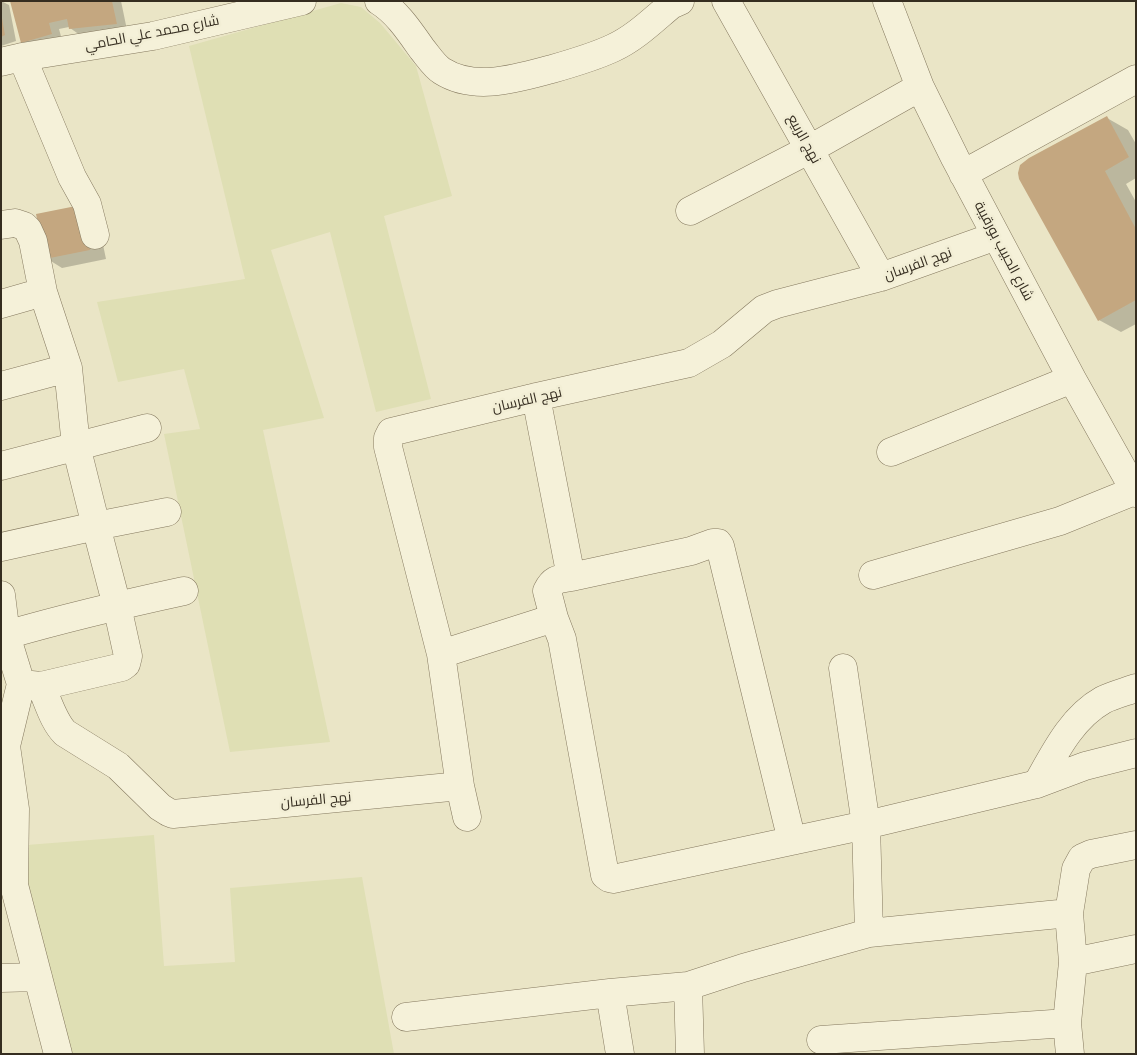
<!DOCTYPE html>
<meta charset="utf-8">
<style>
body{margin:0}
#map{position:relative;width:1137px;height:1055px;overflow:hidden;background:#eae5c6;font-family:"Playfair Display",serif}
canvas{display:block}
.frame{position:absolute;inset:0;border:2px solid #352d20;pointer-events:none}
</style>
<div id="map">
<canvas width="1137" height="1055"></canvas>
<div class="frame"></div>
</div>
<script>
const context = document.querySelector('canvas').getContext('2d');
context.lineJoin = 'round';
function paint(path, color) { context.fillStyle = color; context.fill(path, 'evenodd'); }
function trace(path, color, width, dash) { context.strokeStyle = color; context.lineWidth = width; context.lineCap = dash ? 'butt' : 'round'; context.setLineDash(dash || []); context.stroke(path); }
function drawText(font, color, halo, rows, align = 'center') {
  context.font = font + ' "Playfair Display",Cairo,serif'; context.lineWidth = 5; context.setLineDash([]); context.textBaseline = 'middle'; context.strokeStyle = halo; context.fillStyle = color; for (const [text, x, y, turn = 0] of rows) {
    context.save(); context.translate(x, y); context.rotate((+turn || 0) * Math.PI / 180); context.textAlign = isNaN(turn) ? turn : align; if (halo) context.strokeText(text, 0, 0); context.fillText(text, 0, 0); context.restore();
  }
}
const farmland = new Path2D(`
 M341,3L361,7L380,23L416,66L452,196L384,216L431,399L376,412L330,232L271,250L324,418L263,430L330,742L230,752L164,434L200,429L184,369L118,382L97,302L245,279L189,46Z
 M154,835L164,966L235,962L230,888L362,877L394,1054H48L14,846Z`);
const shadow = new Path2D(`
 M1,1L9,5L16,41L1,46Z
 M11,1H121L127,30L80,35L70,28L69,27L59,29L62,40L33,49L22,42Z
 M1107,118L1128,130L1136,144V178L1126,184L1136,202V324L1121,332L1099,320Z
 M97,216L106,259L62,268L46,258Z`);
const building = new Path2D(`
 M10,1H112L117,24L69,29L67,19L49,23L52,34L21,43Z
 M1,18H2L5,35L1,37Z
 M1107,116L1129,157L1105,171L1136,229V300L1098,321L1019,179L1018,173L1020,165L1029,158Z
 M81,205L90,250L45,259L36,214Z`);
const minor = new Path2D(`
 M379,1C397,12 410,32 422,49C428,56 434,66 442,71C475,92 518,78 552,69C573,63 594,57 613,48C635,38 653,20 671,5L680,1
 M726,1L881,277
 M887,1L920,87L955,158L1072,379L1136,493
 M22,57L72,177L87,204L95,235
 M1,62L22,57L153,36L302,1
 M963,174L1136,79
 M690,211L810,149L920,87
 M1,225L15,223L24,226L28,230L33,241L43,292L68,368L76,446L96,526L117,606L128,656L126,664L122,667L41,686
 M1,304L43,292
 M1,386L68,368
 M536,397L571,577
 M891,452L1072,379
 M1,466L147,428
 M1,547L96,526L167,512
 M873,575L1060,521L1134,491
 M1,595L6,635L21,684L41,686C48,701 53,721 65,733L118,766L160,807L168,812L173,814L460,786
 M1,642L6,635C65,618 124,604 184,591
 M441,654L554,618
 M843,668L866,825L869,933
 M21,684L6,746L15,809L14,885L58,1054
 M1037,784C1054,754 1071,718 1103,700C1113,695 1125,692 1136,688
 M467,817L460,786L441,654L388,447V438L391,432L536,397L689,363L722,344L764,309L777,304L881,277L996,236
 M792,841L720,546L718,543H713L691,551L571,577C558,579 553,579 547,591L554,618L562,639L605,875L609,878L613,879L866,825L1037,784L1085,766L1136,753
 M1073,962L1136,949
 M1,978L38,977
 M688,986L690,1054
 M610,993L620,1054
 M406,1017L610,993L688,986L743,968L869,933L1069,913
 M821,1040L1067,1023
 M1070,1054L1067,1023L1073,962L1069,913L1076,869L1082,858L1091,854L1136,845`);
const streetNames = [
 ["شارع محمد علي الحامي",152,33,-11],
 ["نهج الربيع",804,139,61],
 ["شارع الحبيب بورقيبة",1004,251,62],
 ["نهج الفرسان",918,264,-20],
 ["نهج الفرسان",527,400,-13],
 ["نهج الفرسان",316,800,-5]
];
paint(farmland, '#dfdfb4');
paint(shadow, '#0003');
paint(building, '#c4a780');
trace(minor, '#84785e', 29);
trace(minor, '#f5f1d9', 28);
drawText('14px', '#352d20', '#f2eed5', streetNames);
</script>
